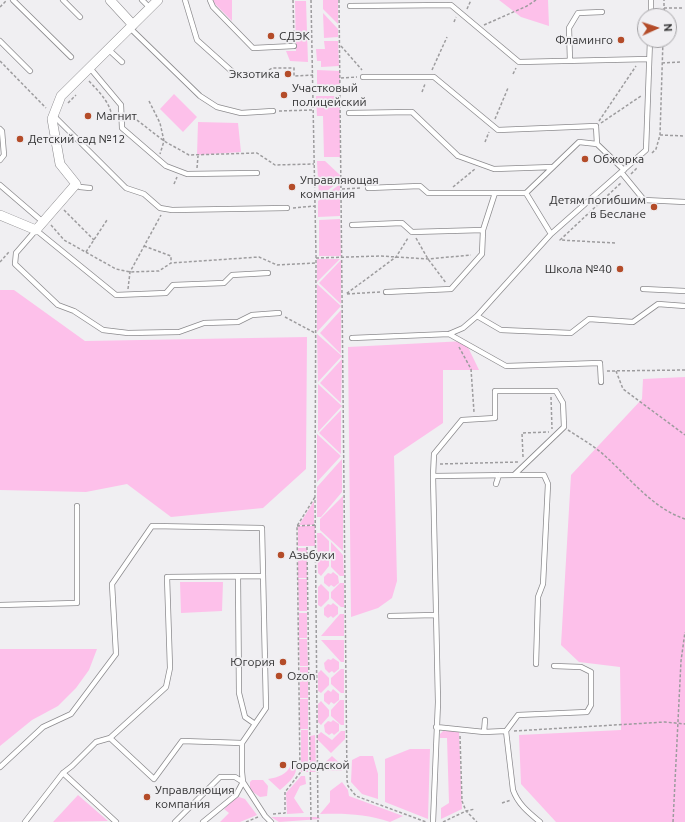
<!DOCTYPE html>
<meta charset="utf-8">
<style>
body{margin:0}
#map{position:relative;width:685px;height:822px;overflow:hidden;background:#f0eff2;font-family:Ubuntu,sans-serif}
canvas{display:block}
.north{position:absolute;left:637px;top:8px;width:40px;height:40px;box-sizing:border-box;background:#f0eff2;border:1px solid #a4a3a6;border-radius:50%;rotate:87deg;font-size:11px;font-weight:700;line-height:16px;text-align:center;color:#323233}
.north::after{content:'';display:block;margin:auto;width:14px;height:18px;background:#b44c29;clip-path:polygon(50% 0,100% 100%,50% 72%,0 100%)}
</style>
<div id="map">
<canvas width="685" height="822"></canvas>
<div class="north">N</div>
</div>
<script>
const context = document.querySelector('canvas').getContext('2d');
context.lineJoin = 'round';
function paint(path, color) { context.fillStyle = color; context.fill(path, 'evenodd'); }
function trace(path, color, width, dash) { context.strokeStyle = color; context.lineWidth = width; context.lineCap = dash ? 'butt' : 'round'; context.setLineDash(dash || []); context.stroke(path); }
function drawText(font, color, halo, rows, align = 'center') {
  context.font = font + ' Ubuntu,sans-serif'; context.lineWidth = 3.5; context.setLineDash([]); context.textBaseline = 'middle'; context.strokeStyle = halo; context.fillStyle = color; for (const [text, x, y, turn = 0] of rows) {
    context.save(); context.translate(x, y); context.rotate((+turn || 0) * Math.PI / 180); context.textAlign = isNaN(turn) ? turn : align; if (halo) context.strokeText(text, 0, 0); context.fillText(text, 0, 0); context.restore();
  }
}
const green = new Path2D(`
 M213,0H232V21L214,3Z
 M323,0H338V24L323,9Z
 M499,0H548L549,26L521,17Z
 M295,1H306L308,62L290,61L286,51H296Z
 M323,13L338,29V37L324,38Z
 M324,41H338L339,66L321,67V61H317L316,49H325Z
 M317,70L340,71V92H317Z
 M174,94L197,117L183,132L160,109Z
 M316,96H340V157H324L323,116H317Z
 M198,122L238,123L241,152L197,155Z
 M317,161H325L340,175V181L319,197Z
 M340,184V216L318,217V201Z
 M340,219L341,256H319V220Z
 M317,259H340L317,282Z
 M341,260V304L319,283Z
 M317,284L341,306L317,332Z
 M0,290H14L85,341L307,337L306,469L263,508L171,517L127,484L86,492L0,490Z
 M341,310V354L320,333Z
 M317,334L342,356L318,382Z
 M465,341L479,370H443V423L394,456L397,581L392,598L378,608L351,617L348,347Z
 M342,359L341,403L320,383Z
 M685,377V822H556L521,784L519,735L621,730L620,667L579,662L561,645L571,475L642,399L643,379Z
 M318,384L342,406L318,432Z
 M341,410V454L319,433Z
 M317,434L341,456L317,482Z
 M342,459V492L321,517H317V487Z
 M343,496V551L320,530V519Z
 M314,501V525H299Z
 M298,526H315V546H298Z
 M317,533H321L329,541V566L321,576L318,573Z
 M331,542L343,555L344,576H340L331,567Z
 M298,548H307V578H298Z
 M333,572L338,576L339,583L334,587L331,585L329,587L324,583V577L328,573L331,574Z
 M298,579H307V611H299Z
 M180,582H223L222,611L181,613Z
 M340,583H344V607H341L331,598V592Z
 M321,584L329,592V599L321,607L318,605V587Z
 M333,603L338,607V614L333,618L331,616L328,618L324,615V608L328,604L331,605Z
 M299,613H307V638H299Z
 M340,614H344V636H321Z
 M299,639H307L308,666H300Z
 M321,640H344V662H341Z
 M0,649H97L89,670L76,688L58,706L32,720L0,746Z
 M333,658L339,662V669L334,673L332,671L329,673L325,669L324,663L328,659L331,660Z
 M300,667H308V698H300Z
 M341,669H344V693H341L331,684V678Z
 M321,670L329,678V685L321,693L318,691V673Z
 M333,689L339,694V700L334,704L331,702L329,705L324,701V694L328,690L331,692Z
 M300,699H308V729H300Z
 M340,700H344V725H341L331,716V710Z
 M321,701L329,710V716L321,725L318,722V704Z
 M333,720L339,724V731L334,735L332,733L329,735L325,732L324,725L328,721L331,722Z
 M301,730H308V772H301Z
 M444,730L459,731L462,809L441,819V808L449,803L447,738H440V734Z
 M341,731H345V739L331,753L317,739V736L321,732L332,740Z
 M315,735L316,772H310V736Z
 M410,749H430L428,819L385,802V759Z
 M332,756L344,767L341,771L323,770L320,767Z
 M360,756H373L378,774V799L362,794L351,782L352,760Z
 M291,765L296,769C296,777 286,785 280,790L268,779C279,777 286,775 291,765Z
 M301,776H305L306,784L300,786L294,798L304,813L287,814L286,793Z
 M252,780H263L268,786L267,796L260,797L250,790V782Z
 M342,782L348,790L349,796L403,816L390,822C366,814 345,813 320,814L330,802V791Z
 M78,795L108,821L53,822Z
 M239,797L245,799L257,815L240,822H220L229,813L224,809L234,799Z
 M271,817H319L320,819L279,822Z`);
const path = new Path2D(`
 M293,0L294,40
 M311,0L316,255L315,497L318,822
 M339,0L347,780L348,786L356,796L426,822
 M0,7L6,1
 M664,8H682
 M467,9L471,0
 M664,16V0
 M454,22L456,17
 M484,25L527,6L536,0
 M341,46L362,70
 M0,61L46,108
 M662,63L681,62
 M269,70L272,68H294V76L313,75
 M432,70L447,37
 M513,74L516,68
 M341,78L357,77
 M89,81C99,92 110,102 112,117H116
 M422,92L425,84
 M149,101L160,123L164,141L160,154
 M68,103L76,95
 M279,111L313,110
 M128,117H133L164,141L189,155L257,153L275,165L314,164
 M495,119L508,88
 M599,121L636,66
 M601,123L641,96
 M660,135L685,136
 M485,142L489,132
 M652,153L656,149L660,135L663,40
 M197,168L198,156
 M631,174L638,167
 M174,184L177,177
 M453,187L475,169
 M342,189L362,188
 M293,208L315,206
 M64,210L94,240
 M51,225L64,240L116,269L130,272L159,271L171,263L259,257L277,265L316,263
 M416,238L428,259L446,283
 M615,243L560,240L622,182
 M144,246L171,256V263
 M86,252L107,220
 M316,258L381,256L428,259L471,255
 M0,262L9,252
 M128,289L130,272L161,215
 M380,292L346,294L396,257L408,238
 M285,317L315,333
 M459,347L471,369L474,412
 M607,371L685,370
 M616,371L623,389L685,435
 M551,397L552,429
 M568,430C580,438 593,445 604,455C629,477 652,508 685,519
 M523,457L522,433L549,432
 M440,464L518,462
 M297,526L315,525
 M307,547L311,822
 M514,731L665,722L685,724
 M460,736L462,801L466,811L477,822
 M502,803L511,800
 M273,814L285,813V792L300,773L297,526L315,497
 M246,822L258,817
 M443,822L466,811L475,809
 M673,822L681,661L685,632`);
const lane = new Path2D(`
 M13,0L71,57
 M63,0L80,17
 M142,0L150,8
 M185,0L197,40L236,75L265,74
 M210,0L213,7L253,48L294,46
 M350,6L451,5L519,62L649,59
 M651,16V0
 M130,28L200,96L217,107L241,113L273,111
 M0,41L30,71
 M108,49L122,62
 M570,61L569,28L578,13L602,12
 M90,68L121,105L122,128L166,166L187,174L257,173
 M363,77H434L498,130L596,126L597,144L624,170
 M349,113L412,112L458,156L494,169L553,167
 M53,115L126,188L144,194L160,208L172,210L287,208
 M0,129L2,131L4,155L0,160
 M621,172L644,200L685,202
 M76,184L80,187L90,188
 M0,185L43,222
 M368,188L420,186L428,193H526L551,234
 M526,193L579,142L597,144
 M352,225L402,223L412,232L483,230
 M268,273L232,275L224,283L173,285L166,293L116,295L36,230L16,253L15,264L58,305L74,311L103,330L128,333L179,332L204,323L238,322L252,315L279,313
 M643,289L685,291
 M386,292L451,289L482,254L483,230L495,193
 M477,316L501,330L571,333L589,319L633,322L658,304L685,306
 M449,334L506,366L600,363L601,382
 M352,338L449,334L463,328L477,316L551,234L646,150L650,40
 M514,475H544L548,484L543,584L538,597L536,664
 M433,476L514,475L564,427L563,403L556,391H495V418L462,420L434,454L433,476L438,702L433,822
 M496,484L499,475
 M238,577L239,693L245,717L255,724
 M0,605L77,603V506
 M390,616L436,615
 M436,727L484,732L506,731L513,790C518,804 528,812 540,822
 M506,731L518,715L587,712L591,705V672L581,667L554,666
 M484,732L485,720
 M242,743L182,741L154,779L110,738L166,687L170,668L167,577L262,576
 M0,767L43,727L71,714L116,654L112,584L152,526L262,528L266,708L242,743V772L243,782L265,816L271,822
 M63,773L116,822
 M25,822L63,773L72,766L96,742L110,738
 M175,822L220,777H235L243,782L236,795L203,822`);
const street = new Path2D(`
 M110,0L133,25
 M0,215L36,230L76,184L60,164L52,119L61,96L158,0`);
const markers = [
 [271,36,4,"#b44c29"],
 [621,40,4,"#b44c29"],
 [288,74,4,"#b44c29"],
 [284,95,4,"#b44c29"],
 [88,116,4,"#b44c29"],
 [20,139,4,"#b44c29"],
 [585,159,4,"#b44c29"],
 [292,187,4,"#b44c29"],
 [654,207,4,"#b44c29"],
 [620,269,4,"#b44c29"],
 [281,555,4,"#b44c29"],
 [283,662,4,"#b44c29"],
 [279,676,4,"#b44c29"],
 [283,765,4,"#b44c29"],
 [147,797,4,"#b44c29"]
];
const poiNames = [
 ["СДЭК",279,36],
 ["Фламинго",613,40,"right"],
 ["Экзотика",280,74,"right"],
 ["Участковый",292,88],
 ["полицейский",292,102],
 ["Магнит",96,116],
 ["Детский сад №12",28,139],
 ["Обжорка",593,159],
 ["Управляющая",300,180],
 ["компания",300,194],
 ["Детям погибшим",646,200,"right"],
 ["в Беслане",646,214,"right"],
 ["Школа №40",612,269,"right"],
 ["Азьбуки",289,555],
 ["Югория",275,662,"right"],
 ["Ozon",287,676],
 ["Городской",291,765],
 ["Управляющия",155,790],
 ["компания",155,804]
];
paint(green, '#fdc0ea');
trace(lane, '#8c8b8e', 6);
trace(street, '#8c8b8e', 10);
trace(path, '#9d9c9e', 1.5, [3, 2]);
trace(lane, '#fff', 4.5);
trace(street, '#fff', 9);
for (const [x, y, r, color] of markers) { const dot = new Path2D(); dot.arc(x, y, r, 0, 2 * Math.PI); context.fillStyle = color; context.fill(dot); trace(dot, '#f0eff2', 1.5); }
drawText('12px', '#323233', '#f0eff2', poiNames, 'left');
</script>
